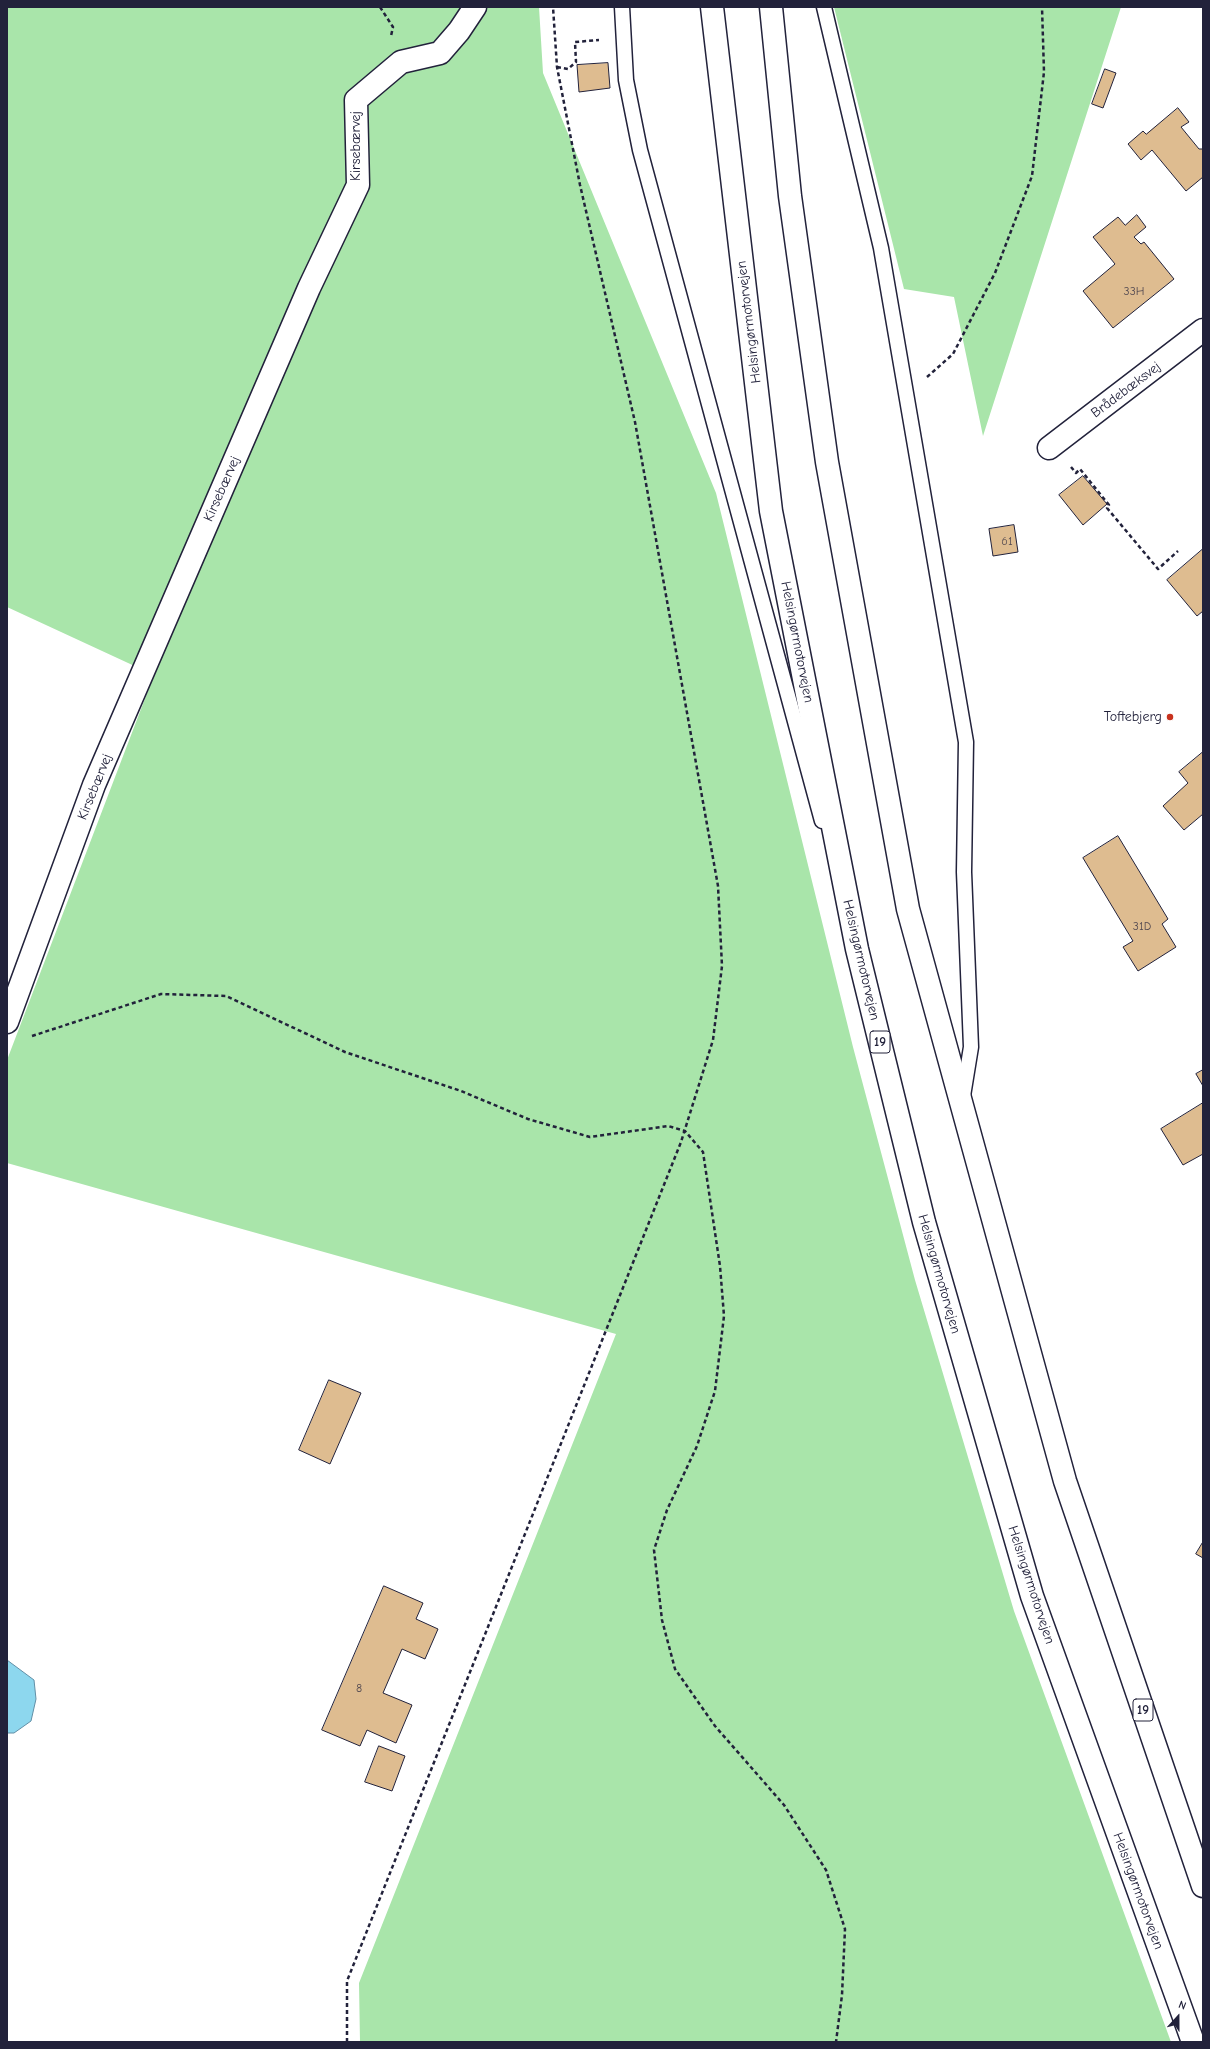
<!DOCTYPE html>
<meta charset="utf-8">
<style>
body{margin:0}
#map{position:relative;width:1210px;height:2049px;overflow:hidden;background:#fff;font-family:"Comic Neue",sans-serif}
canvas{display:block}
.frame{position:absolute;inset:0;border:8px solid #22223b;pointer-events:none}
.north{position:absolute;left:1158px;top:1997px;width:40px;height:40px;-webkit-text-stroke:3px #fff;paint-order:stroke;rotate:21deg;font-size:11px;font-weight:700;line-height:16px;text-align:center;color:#22223b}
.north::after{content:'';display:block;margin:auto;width:14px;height:18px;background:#22223b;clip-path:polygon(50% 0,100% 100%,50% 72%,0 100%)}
</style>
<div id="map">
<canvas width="1210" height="2049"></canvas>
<div class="frame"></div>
<div class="north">N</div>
</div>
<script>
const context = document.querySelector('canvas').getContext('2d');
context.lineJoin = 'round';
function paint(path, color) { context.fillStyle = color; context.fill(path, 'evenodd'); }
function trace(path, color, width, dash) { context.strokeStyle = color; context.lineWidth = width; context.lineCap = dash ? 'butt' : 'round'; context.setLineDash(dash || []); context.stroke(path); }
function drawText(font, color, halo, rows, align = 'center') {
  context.font = font + ' "Comic Neue",sans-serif'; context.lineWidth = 3; context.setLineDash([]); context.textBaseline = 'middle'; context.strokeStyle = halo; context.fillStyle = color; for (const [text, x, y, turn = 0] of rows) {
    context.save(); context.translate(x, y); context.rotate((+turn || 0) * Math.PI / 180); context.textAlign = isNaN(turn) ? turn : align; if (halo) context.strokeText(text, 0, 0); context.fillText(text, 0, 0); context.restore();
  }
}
const green = new Path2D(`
 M7,7H539L543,73L716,493L853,1047L915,1280L1014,1611L1171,2042H360L359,1983L616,1334L7,1163V1060L154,675L7,607Z
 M834,7H1121L983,436L954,297L904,289Z`);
const water = new Path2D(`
 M7,1660L34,1680L36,1699L31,1721L14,1733H7Z`);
const building = new Path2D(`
 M608,63L610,88L579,92L577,65Z
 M1105,69L1116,73L1103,108L1092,104Z
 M1178,108L1189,122L1181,127L1199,149H1203V177L1186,191L1152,150L1141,160L1128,144L1143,131L1146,134Z
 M1137,215L1146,227L1134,237L1141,244L1144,242L1174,279L1113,328L1083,291L1115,264L1093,237L1118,217L1125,225Z
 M1083,476L1107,504L1083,525L1059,495Z
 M1014,525L1018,552L993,556L989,529Z
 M1203,549V611L1197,616L1167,580Z
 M1203,752V814L1184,830L1163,806L1188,783L1179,772Z
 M1118,836L1168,919L1162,924L1176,947L1138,971L1123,947L1133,941L1083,858Z
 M1203,1070V1086L1196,1074Z
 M1203,1103V1154L1183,1165L1161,1129Z
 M329,1380L361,1393L330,1464L299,1450Z
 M1203,1542V1558L1196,1554Z
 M384,1586L423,1603L416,1619L438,1629L425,1659L402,1649L383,1693L412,1705L396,1743L367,1730L360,1746L322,1730Z
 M379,1746L405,1756L392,1791L365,1782Z`);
const path = new Path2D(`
 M380,7L393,27L391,36
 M557,67L568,69L576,62L575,42L599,40
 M927,377L953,354L995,273L1032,176L1044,72L1042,7
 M1071,467L1076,473L1080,469L1109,505L1107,508L1158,569L1178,551
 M32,1036L161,994L226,996L345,1052L461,1091L528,1119L590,1137L668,1126L685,1131L703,1152L720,1266L724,1316L715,1391L697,1446L667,1510L654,1550L662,1620L675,1669L715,1726L784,1805L826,1870L845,1929L842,1995L836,2042
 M347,2042V1981L681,1142L713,1040L722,966L718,886L635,422L580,185L557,67L553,7`);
const service = new Path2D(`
 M622,7L626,80L640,150L822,821
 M824,7L881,248L966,742L964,872L971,1047L963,1096`);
const minor = new Path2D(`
 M1049,448L1203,330
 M7,1022L94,785L309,288L358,185L356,100L401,62L440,53L459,31L475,7`);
const motorway = new Path2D(`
 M712,7L771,511L857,949L924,1222L1032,1596L1193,2042
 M771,7L790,196L827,462L908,909L1065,1481L1203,1886`);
const markers = [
 [1170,717,4,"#c8321e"]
];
const numberNames = [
 ["33H",1134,292],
 ["61",1007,542],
 ["31D",1142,927],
 ["8",359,1689]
];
const shields = [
 [880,1042,20],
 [1143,1710,20]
];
const shieldNames = [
 ["19",880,1042],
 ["19",1143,1710]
];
const streetNames = [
 ["Kirsebærvej",356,146,-90],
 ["Helsingørmotorvejen",749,322,-97],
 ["Brådebæksvej",1126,390,-37],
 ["Kirsebærvej",222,489,-66],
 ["Helsingørmotorvejen",797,642,79],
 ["Kirsebærvej",95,787,-68],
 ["Helsingørmotorvejen",861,960,77],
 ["Helsingørmotorvejen",939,1274,74],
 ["Helsingørmotorvejen",1031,1585,72],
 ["Helsingørmotorvejen",1138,1891,70]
];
const poiNames = [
 ["Toftebjerg",1162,717]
];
paint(green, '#a9e5aa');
paint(water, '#8dd7ee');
trace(water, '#628fa6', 1);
paint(building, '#debc90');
trace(building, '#22223b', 1);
trace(service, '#22223b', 17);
trace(minor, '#22223b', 25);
trace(motorway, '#22223b', 25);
trace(path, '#22223b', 2.5, [4, 3]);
trace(service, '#fff', 14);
trace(minor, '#fff', 22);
trace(motorway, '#fff', 22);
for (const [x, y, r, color] of markers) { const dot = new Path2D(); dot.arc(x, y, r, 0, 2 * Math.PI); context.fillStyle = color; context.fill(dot); trace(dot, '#fff', 1.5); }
drawText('12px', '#514850', null, numberNames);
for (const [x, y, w] of shields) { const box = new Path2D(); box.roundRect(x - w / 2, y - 11, w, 22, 3); context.fillStyle = '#fff'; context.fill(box); trace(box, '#22223b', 1); }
drawText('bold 13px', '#22223b', null, shieldNames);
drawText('14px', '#22223b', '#fff', streetNames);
drawText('14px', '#22223b', '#fff', poiNames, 'right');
</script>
